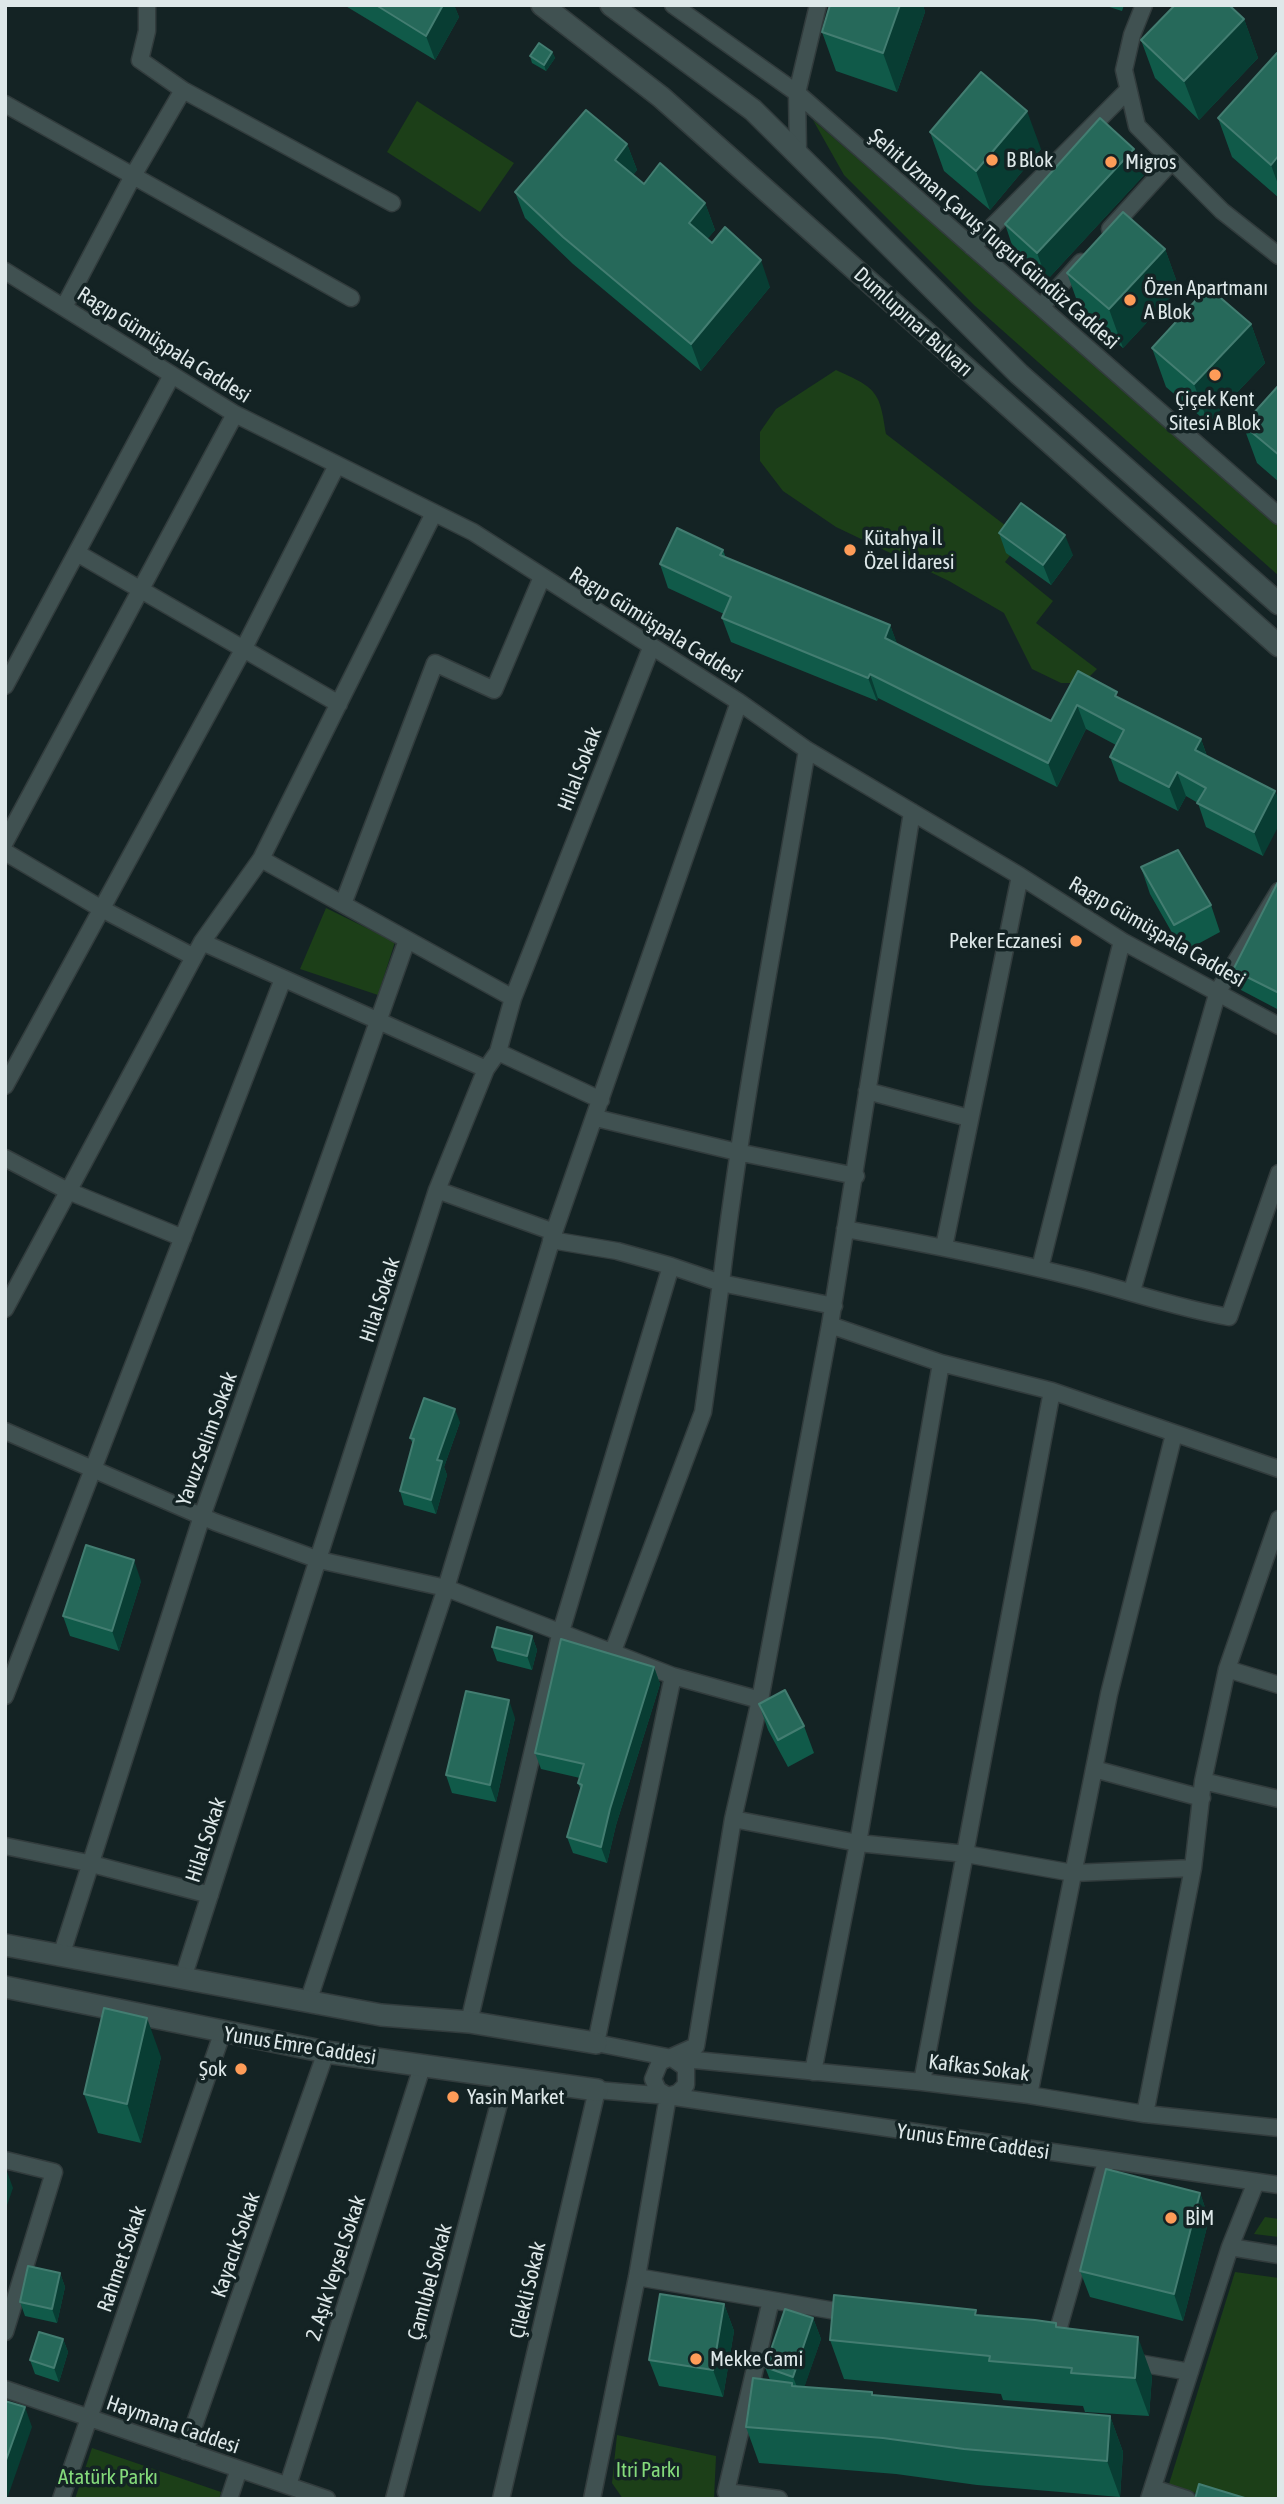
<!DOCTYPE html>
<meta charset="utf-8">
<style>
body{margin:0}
#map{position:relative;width:1284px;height:2504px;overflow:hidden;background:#142324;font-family:"Asap Condensed",sans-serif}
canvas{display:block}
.frame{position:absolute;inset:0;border:7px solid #dee8e9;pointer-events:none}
</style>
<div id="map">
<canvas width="1284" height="2504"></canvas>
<div class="frame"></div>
</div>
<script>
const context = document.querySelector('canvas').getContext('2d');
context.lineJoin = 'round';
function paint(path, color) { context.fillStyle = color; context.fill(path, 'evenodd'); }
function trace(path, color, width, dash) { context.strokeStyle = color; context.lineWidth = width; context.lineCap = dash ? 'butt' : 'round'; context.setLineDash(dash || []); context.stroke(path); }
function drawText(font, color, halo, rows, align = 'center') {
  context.font = font + ' "Asap Condensed",sans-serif'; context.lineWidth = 7; context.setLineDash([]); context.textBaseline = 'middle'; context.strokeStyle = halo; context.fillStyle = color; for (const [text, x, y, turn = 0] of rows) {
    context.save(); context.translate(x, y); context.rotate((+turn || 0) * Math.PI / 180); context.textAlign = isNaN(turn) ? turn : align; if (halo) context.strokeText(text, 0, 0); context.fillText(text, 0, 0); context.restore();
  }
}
const green = new Path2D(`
 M417,101L514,163L480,212L387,152Z
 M813,120L1279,523V576L975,306L844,175Z
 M836,370C876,388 880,391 886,434L1023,539L1005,562L1053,601L1036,623L1097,669L1083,683H1061L1032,669L1004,613L949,581L836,527L783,491L760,461V432L776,409Z
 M326,908L395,942L378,995L300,969Z
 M1265,2217L1279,2219V2237L1254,2234Z
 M1235,2272L1279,2278V2499H1213L1169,2484Z
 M617,2435L716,2456L714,2499H623L612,2483Z
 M92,2448L221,2492L219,2499H75Z`);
const street = new Path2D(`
 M147,5V31L140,60L183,90L392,203
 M673,5L797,93L1279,516
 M1144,5L1132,35L1124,70L1137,126L1222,211L1279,256
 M5,104L351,298
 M798,153L797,93L818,5
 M1110,229L1172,161
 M972,247L1128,90
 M5,271L235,414L473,532L739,702L807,750L1020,876L1122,941L1279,1026
 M64,307L134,174L183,90
 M1041,307L1081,262
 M77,553L339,704
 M5,686L172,375
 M807,750C777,928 742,1105 721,1283L834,1306
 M912,812L830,1325L760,1700L733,1819L696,2046L660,2062L653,2079L658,2090L668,2096L1279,2185
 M5,842L235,414
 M5,852L100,908L194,957
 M261,859L513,998
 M343,904L435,663L494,690L542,577
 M202,942L486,1069
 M498,1052L601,1100
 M5,1086L244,648L337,465
 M867,1091L969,1118
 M596,1118L737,1152L856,1176
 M5,1158L68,1191L183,1238
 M437,1190L554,1232
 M845,1229C922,1243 998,1258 1074,1277C1127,1290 1176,1308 1229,1317L1279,1173
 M551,1240L617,1251L671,1266
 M944,1247L1020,876
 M1040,1268L1122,941
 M1132,1291L1218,991L1279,891
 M5,1309L202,942L261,859L434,513
 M830,1325L941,1363L1052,1391L1279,1469
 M5,1431L215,1522L319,1560L446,1588L673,1676L760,1700
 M1227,1669L1279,1685
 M5,1696L283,979
 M1094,1769L1202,1798
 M1203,1781L1279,1799
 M733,1819L858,1843L966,1854L1073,1873L1193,1868
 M5,1846L88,1863L210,1895
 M61,1956L202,1516L407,940
 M183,1978L437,1190L486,1069L498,1052L513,998L651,648
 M308,2002L446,1588L554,1232L739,702
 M469,2022L560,1635L671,1266L721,1283L703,1412L613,1651
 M674,2058L922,2082L1029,2095L1145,2114L1279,2128
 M813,2072L858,1843L941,1363
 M922,2082L1052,1391
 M1029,2095L1109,1694L1174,1434
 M1145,2114L1193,1868L1203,1781L1227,1669L1279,1519
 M5,2160L54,2172L5,2332
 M1230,2247L1279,2255
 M637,2277L853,2314
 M771,2300L726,2492L779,2499
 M1053,2348L1106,2162
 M1127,2361L1190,2372
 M5,2389L327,2499
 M185,2451L326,2052
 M288,2485L423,2064
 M1153,2488L1187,2499
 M61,2499L222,2034
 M229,2499L239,2469
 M394,2499L506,2077
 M501,2499L597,2090L668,2096L678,2093L686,2085V2068L672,2058L596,2043L673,1676
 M592,2499L637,2277L668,2096
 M1149,2499L1230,2247L1256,2182`);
const secondary = new Path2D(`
 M542,5L661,97L1279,646
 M611,5L753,110L1019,374L1279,604
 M5,1945L381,2015L469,2022L596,2043
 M5,1987L326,2052L597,2090`);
const wall = new Path2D(`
 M344,5H454L459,17L435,60Z
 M830,5H923L925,12L897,92L836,71L822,32Z
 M1103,5H1124L1122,11Z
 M1244,19L1258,58L1199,120L1155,78L1141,40Z
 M552,52L555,58L546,71L532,63L530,56Z
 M1279,54V198L1232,157L1218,118Z
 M930,132L1041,149L990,210L944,171Z
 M627,144L637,170L633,175L644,184L705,203L715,230L707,239L770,287L701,371L573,264L525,218L515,192Z
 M1134,149L1144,175L1047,280L1014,251L1005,224Z
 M1165,249L1179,288L1123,348L1081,312L1067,273Z
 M1251,324L1265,363L1208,423L1166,387L1152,348Z
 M1279,385V482L1257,463L1243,425Z
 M999,533L1073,555L1051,585L1006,553Z
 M723,550L726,558L890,625L897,644L1051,721L1078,671L1119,698L1201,739L1207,756L1275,791L1263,856L1206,827L1198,803L1186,796L1178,811L1119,781L1110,757L1116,745L1086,729L1057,787L878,698L877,701L731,642L722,618L724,614L668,588L660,564Z
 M1141,867L1211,905L1220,932L1183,952L1150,894Z
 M1279,880V1010L1241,990L1233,970Z
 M460,1422L444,1467L447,1475L436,1514L404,1505L400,1491L413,1444L410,1438Z
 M141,1581L119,1651L70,1636L63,1616Z
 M532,1636L537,1650L532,1670L497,1661L492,1647Z
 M654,1667L660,1684L616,1825L607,1863L573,1853L567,1837L581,1790L578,1783L580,1778L541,1769L535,1753Z
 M759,1704L804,1726L814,1753L788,1767L768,1730Z
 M515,1718L496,1802L452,1793L446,1775Z
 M161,2057L141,2143L98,2133L84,2094Z
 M1200,2193L1209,2219L1183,2321L1090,2297L1080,2271Z
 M60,2273L65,2287L57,2323L25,2316L20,2302Z
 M724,2304L734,2331L723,2397L659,2386L649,2360Z
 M978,2315L1056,2323L1057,2327L1152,2376L1149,2416L1085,2412L1083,2406L1003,2400L1001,2394L844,2379L830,2340Z
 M813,2318L821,2339L804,2387L873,2395L1110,2416L1123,2452L1120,2497L977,2485L896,2474L759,2463L746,2427L770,2380L765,2367Z
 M63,2339L68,2352L59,2382L35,2374L30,2360Z`);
const shadedWall = new Path2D(`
 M443,5H454L459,17L435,60L426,36Z
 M900,5H923L925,12L897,92L883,53Z
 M1244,19L1258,58L1199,120L1184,81Z
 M552,52L555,58L546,71L544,65Z
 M1027,111L1041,149L990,210L976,171Z
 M627,144L637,170L624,187L615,160Z
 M1134,149L1144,175L1047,280L1037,253Z
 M1279,155V187L1271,165Z
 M705,203L715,230L699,249L689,223Z
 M1165,249L1179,288L1123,348L1109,309Z
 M761,260L770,287L701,371L691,344Z
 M1251,324L1265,363L1208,423L1194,384Z
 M1065,535L1073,555L1051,585L1043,565Z
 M890,625L899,649L885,638Z
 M870,674L878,698L877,701L868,678Z
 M1077,705L1086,729L1057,787L1048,763Z
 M1201,739L1209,763L1195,750Z
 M1177,772L1186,796L1178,811L1169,787Z
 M1275,791L1279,800V825L1263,856L1254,832Z
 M455,1409L460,1422L444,1467L447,1475L436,1514L431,1500L437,1460Z
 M134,1560L141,1581L119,1651L112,1631Z
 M532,1636L537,1650L532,1670L527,1656Z
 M654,1667L660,1684L616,1825L607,1863L601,1847L610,1809Z
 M509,1700L515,1718L496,1802L490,1785Z
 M147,2018L161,2057L141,2143L127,2104Z
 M5,2166L13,2188L5,2211Z
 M1200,2193L1209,2219L1183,2321L1174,2294Z
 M60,2273L65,2287L57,2323L52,2309Z
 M724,2304L734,2331L723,2397L713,2370Z
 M813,2318L821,2339L801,2397L793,2377Z
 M1138,2337L1152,2376L1149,2416L1135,2378Z
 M63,2339L68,2352L59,2382L54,2368Z
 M25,2407L32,2427L7,2499H5V2463Z
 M1110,2416L1123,2452L1120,2497L1107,2461Z`);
const building = new Path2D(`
 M376,5H443L426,36Z
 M830,5H900L883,53L822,32Z
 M1175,5H1229L1244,19L1184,81L1141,40Z
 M539,43L552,52L544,65L530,56Z
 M1277,53L1279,54V155L1271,165L1218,118Z
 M981,72L1027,111L976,171L930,132Z
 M586,110L627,144L615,160L644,184L660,163L705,203L689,223L712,243L725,227L761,260L691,344L563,237L515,192Z
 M1100,118L1134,149L1037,253L1005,224Z
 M1123,212L1165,249L1109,309L1067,273Z
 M1208,287L1251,324L1194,384L1152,348Z
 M1279,385V455L1243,425Z
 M1021,503L1065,535L1043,565L999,533Z
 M677,528L723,550L720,555L890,625L885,638L1051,721L1078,671L1117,692L1115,696L1201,739L1195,750L1275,791L1254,832L1197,803L1206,788L1177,772L1169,787L1110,757L1124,730L1077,705L1048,763L870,674L868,678L722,618L731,597L660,564Z
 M1178,850L1211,905L1174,925L1141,867Z
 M1279,880V993L1233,970Z
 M424,1398L455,1409L437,1460L442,1461L431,1500L400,1491L414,1439L410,1438Z
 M86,1545L134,1560L112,1631L63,1616Z
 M497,1627L532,1636L527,1656L492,1647Z
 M561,1639L654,1667L610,1809L601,1847L567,1837L582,1785L578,1783L584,1764L535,1753Z
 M785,1690L804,1726L778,1740L759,1704Z
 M466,1691L509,1700L490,1785L446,1775Z
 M104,2008L147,2018L127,2104L84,2094Z
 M1106,2169L1200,2193L1174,2294L1080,2271Z
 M28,2266L60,2273L52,2309L20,2302Z
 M660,2294L724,2304L713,2370L649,2360Z
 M834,2295L976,2310L975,2315L1035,2320L1056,2323V2327L1138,2337L1135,2378L1071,2373L1072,2368L989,2361L990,2356L830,2340Z
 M785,2309L813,2318L793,2377L765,2367Z
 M39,2332L63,2339L54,2368L30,2360Z
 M753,2378L792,2383V2386L872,2392V2395L1110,2416L1107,2461L964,2449L883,2438L746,2427Z
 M5,2401L25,2407L5,2463Z
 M1199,2484L1248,2499H1195Z`);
const markers = [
 [992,160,7,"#fe9c58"],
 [1111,162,7,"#fe9c58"],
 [1130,300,7,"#fe9c58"],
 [1215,375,7,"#fe9c58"],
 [850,550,7,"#fe9c58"],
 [1076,941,7,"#fe9c58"],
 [241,2069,7,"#fe9c58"],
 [453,2097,7,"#fe9c58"],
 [1171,2218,7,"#fe9c58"],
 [696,2359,7,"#fe9c58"]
];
const poiNames = [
 ["B Blok",1006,160],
 ["Migros",1125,162],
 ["Özen Apartmanı",1144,288],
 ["A Blok",1144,312],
 ["Çiçek Kent",1215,399,"center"],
 ["Sitesi A Blok",1215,423,"center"],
 ["Kütahya İl",864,538],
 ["Özel İdaresi",864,562],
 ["Peker Eczanesi",1062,941,"right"],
 ["Şok",227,2069,"right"],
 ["Yasin Market",467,2097],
 ["BİM",1185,2218],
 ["Mekke Cami",710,2359]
];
const streetNames = [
 ["Şehit Uzman Çavuş Turgut Gündüz Caddesi",994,239,41],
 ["Dumlupınar Bulvarı",913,322,42],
 ["Ragıp Gümüşpala Caddesi",164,345,32],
 ["Ragıp Gümüşpala Caddesi",656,625,32],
 ["Hilal Sokak",580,769,-69],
 ["Ragıp Gümüşpala Caddesi",1157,932,30],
 ["Hilal Sokak",380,1300,-72],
 ["Yavuz Selim Sokak",207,1439,-70],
 ["Hilal Sokak",206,1840,-72],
 ["Yunus Emre Caddesi",300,2046,9],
 ["Kafkas Sokak",979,2068,7],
 ["Yunus Emre Caddesi",973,2142,8],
 ["Kayacık Sokak",236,2245,-71],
 ["Rahmet Sokak",122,2259,-71],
 ["2. Aşık Veysel Sokak",336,2268,-72],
 ["Çamlıbel Sokak",430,2282,-75],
 ["Çilekli Sokak",528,2290,-77],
 ["Haymana Caddesi",173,2425,19]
];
const parkNames = [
 ["Itri Parkı",648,2470],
 ["Atatürk Parkı",108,2477]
];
paint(green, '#1c3f18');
trace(street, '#323c3d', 19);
trace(secondary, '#323c3d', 24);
trace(street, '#405151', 16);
trace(secondary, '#405151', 21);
paint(wall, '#105a49');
paint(shadedWall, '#083d33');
paint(building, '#26695a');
trace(building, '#437d71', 2);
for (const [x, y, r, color] of markers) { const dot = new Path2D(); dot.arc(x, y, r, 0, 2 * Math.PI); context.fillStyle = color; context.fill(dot); trace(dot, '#142324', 2.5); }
drawText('21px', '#dee8e9', '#142324', poiNames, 'left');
drawText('21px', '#dee8e9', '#142324', streetNames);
drawText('21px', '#84da7b', '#142324', parkNames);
</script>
